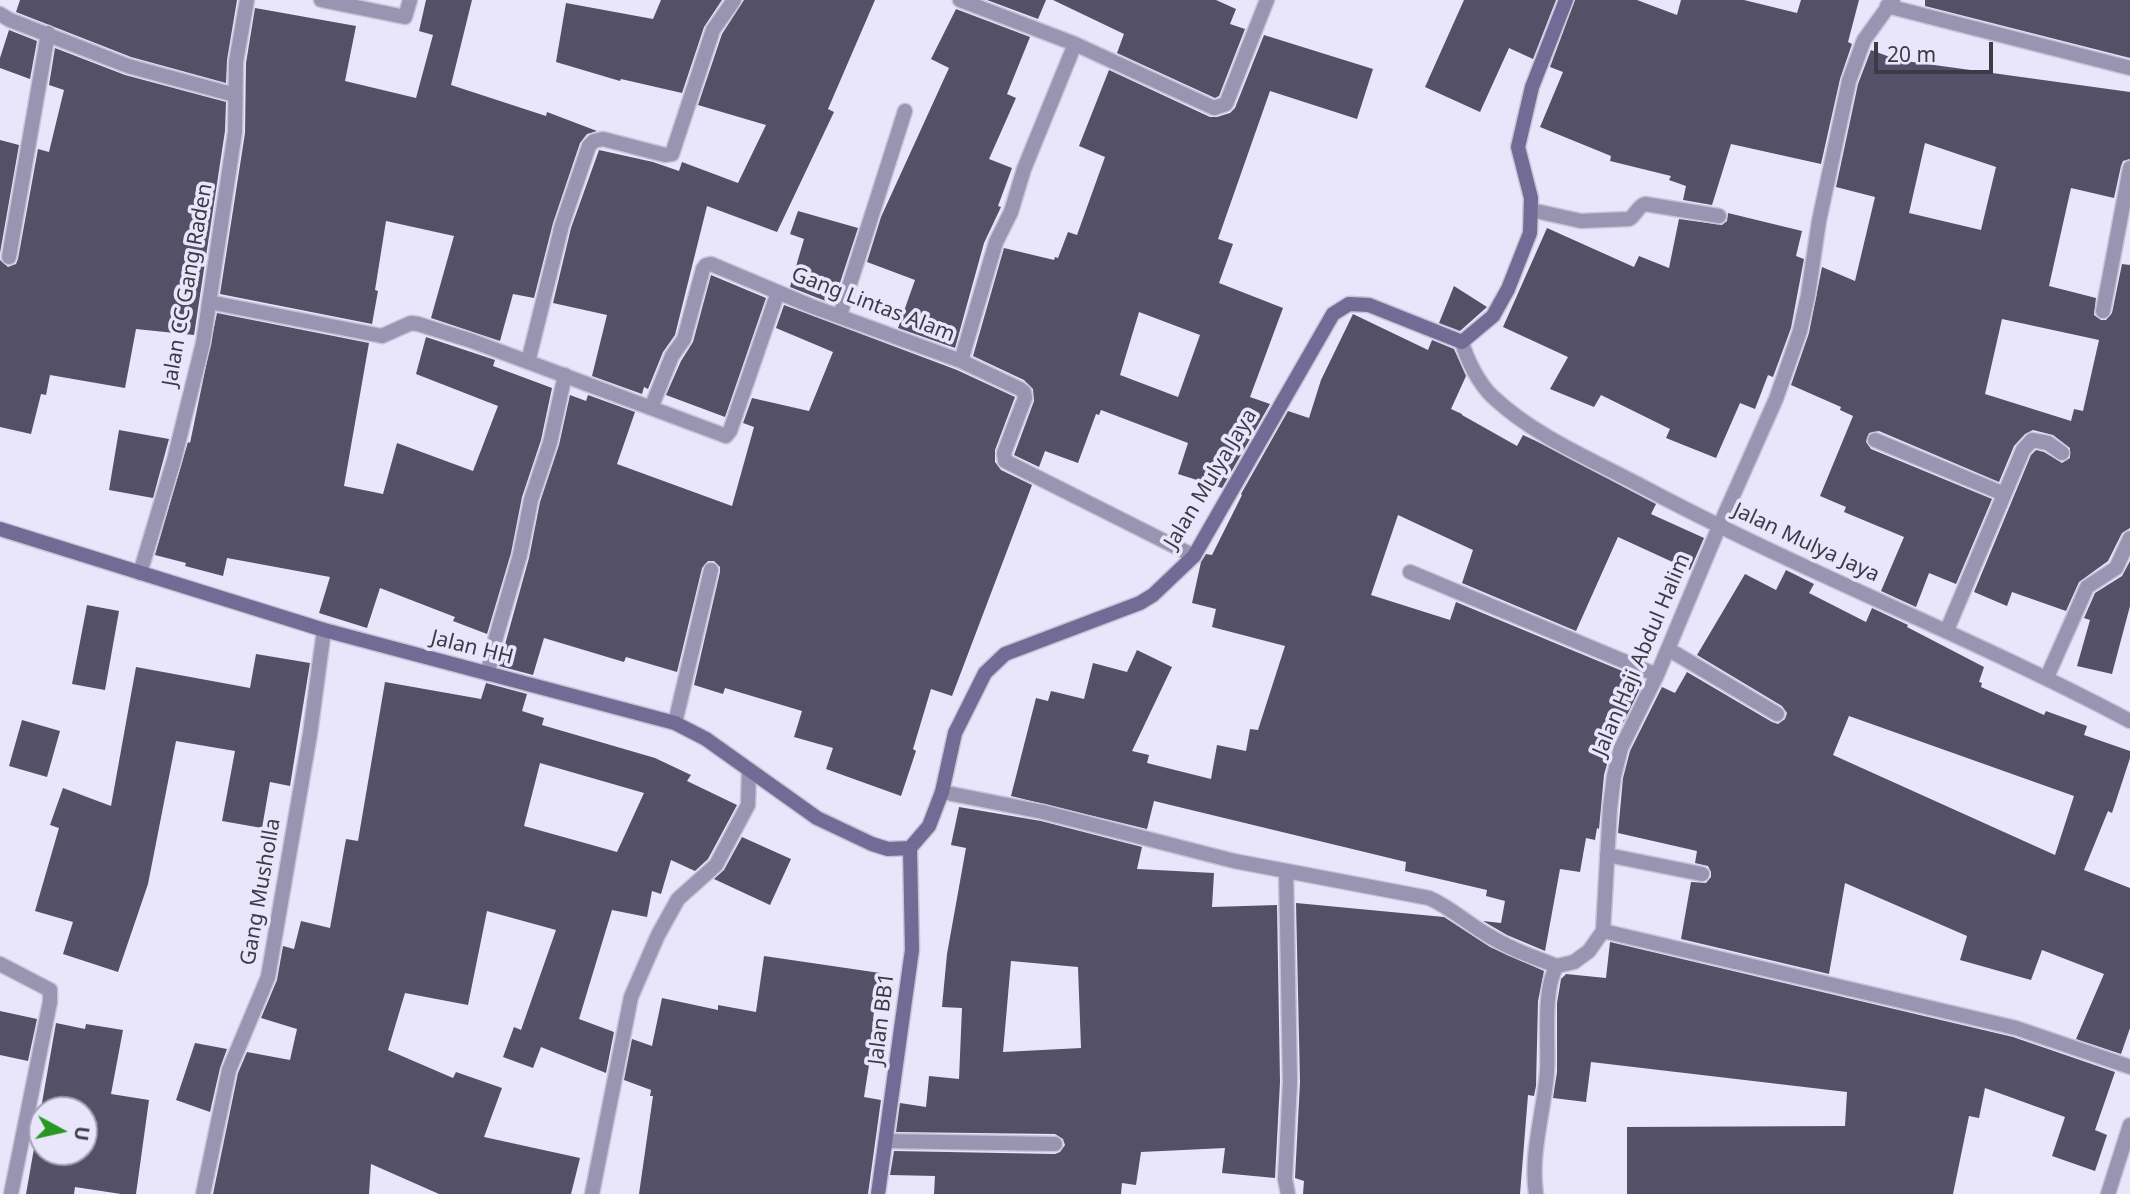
<!DOCTYPE html>
<style>
body{margin:0}
#map{position:relative;width:2130px;height:1194px;overflow:hidden;background:#e9e6fc;font-family:"Noto Sans",sans-serif}
canvas{display:block}
.north{position:absolute;left:28px;top:1096px;width:70px;height:70px;box-sizing:border-box;background:#e9e6fc;border:2px solid #a3a1b3;border-radius:50%;rotate:98deg;font-size:19px;font-weight:700;line-height:28px;text-align:center;color:#3b3a45}
.north::after{content:'';display:block;margin:auto;width:24px;height:32px;background:#2a9723;clip-path:polygon(50% 0,100% 100%,50% 72%,0 100%)}
.scale{position:absolute;left:1874px;top:42px;width:119px;height:32px;box-sizing:border-box;border:4px solid #3b3a45;border-top:0;padding-left:9px;font-size:21px;line-height:24px;white-space:nowrap;color:#3b3a45;-webkit-text-stroke:5px #e9e6fc;paint-order:stroke}
</style>
<div id="map">
<canvas width="2130" height="1194"></canvas>
<div class="north">U</div>
<div class="scale">20 m</div>
</div>
<script>
const context = document.querySelector('canvas').getContext('2d');
context.lineJoin = 'round';
function paint(path, color) { context.fillStyle = color; context.fill(path, 'evenodd'); }
function trace(path, color, width, dash) { context.strokeStyle = color; context.lineWidth = width; context.lineCap = dash ? 'butt' : 'round'; context.setLineDash(dash || []); context.stroke(path); }
function drawText(font, color, halo, rows, align = 'center') {
  context.font = font + ' "Noto Sans",sans-serif'; context.lineWidth = 7; context.setLineDash([]); context.textBaseline = 'middle'; context.strokeStyle = halo; context.fillStyle = color; for (const [text, x, y, turn = 0] of rows) {
    context.save(); context.translate(x, y); context.rotate((+turn || 0) * Math.PI / 180); context.textAlign = isNaN(turn) ? turn : align; if (halo) context.strokeText(text, 0, 0); context.fillText(text, 0, 0); context.restore();
  }
}
const building = new Path2D(`
 M20,0H237L227,60L226,83L131,57L16,12Z
 M426,0H472L451,85L546,116L547,112L597,131L587,134L580,143L553,223L534,298L513,294L500,341L431,318L454,236L386,221L375,290L378,291L372,324L220,294L245,133L246,63L255,8L356,26L345,81L416,98L433,35L419,31Z
 M661,0H722L704,27L682,93L621,79L620,81L556,62L566,3L653,19Z
 M744,0H875L828,109L834,112L777,232L707,206L675,335L663,352L648,389L644,387L642,394L592,376L607,315L553,303L571,228L599,150L653,162L679,171L682,162L738,183L766,125L698,105L722,34Z
 M987,0H1046L1038,19Z
 M1053,0H1216L1236,9L1230,24L1245,29L1219,96L1215,98L1117,53L1124,34Z
 M1464,0H1556L1533,59L1509,48L1480,112L1425,87Z
 M1575,0H1637L1677,15L1681,0H1744L1797,13L1801,0H1859L1848,42L1852,44L1840,79L1821,164L1731,144L1712,205L1683,200L1686,186L1669,180L1671,176L1610,161L1611,156L1540,127L1563,72L1550,67Z
 M1925,0H2130V58L1925,6Z
 M956,9L1030,37L1007,94L1016,98L989,159L1012,168L998,206L1001,207L984,243L955,348L898,328L915,280L867,262L881,217L949,68L931,59Z
 M9,30L37,41L30,79L0,68V58Z
 M1264,35L1373,69L1357,119L1270,91L1218,239L1233,244L1219,283L1283,308L1250,397L1270,404L1222,488L1178,474L1188,443L1101,410L1099,415L1096,414L1078,463L1045,451L1039,467L1014,455L1034,401L1033,389L1024,380L973,356L1004,248L1054,260L1055,257L1058,258L1068,232L1077,235L1105,157L1079,146L1109,70L1210,117H1217L1230,113L1235,108ZM1139,312L1200,335L1178,397L1120,375Z
 M55,48L125,75L226,102L225,131L194,335L136,329L125,388L50,375L46,395L41,394L31,434L0,427V260L8,267L16,264L18,259L38,149L49,152L64,90L49,85Z
 M1871,50L1898,60L2130,92V159L2123,161L2121,166L2114,198L2071,188L2049,286L2096,298L2094,315L2101,320H2106L2112,313L2122,264L2130,265V528L2122,533L2108,561L2079,582L2066,611L2012,592L2007,606L1974,592L2031,455L2036,450L2044,452L2062,463L2070,458V448L2053,435L2033,430L2025,434L2014,446L1999,482L1879,431L1869,433L1866,442L1871,449L1992,499L1956,584L1929,573L1916,607L1881,591L1904,537L1844,512L1846,507L1820,496L1853,416L1840,410L1841,407L1791,385L1809,333L1822,267L1855,281L1875,197L1836,187L1858,84ZM1925,143L1996,167L1981,230L1909,213ZM2002,319L2099,340L2083,411L2074,409L2071,421L1985,394Z
 M0,140L19,145L0,253Z
 M798,211L858,228L833,304L790,287L804,239L790,234Z
 M1728,213L1802,231L1796,256L1804,259L1791,328L1773,377L1768,375L1755,409L1740,403L1716,458L1666,438L1670,429L1601,395L1594,407L1550,389L1568,357L1503,327L1547,228L1634,267L1639,256L1669,268L1679,219L1722,225L1727,221Z
 M711,275L766,298L725,417L666,395L681,361L693,342Z
 M1454,286L1487,307L1460,331L1439,323Z
 M784,305L957,370L1015,397L995,450V462L1001,470L1032,485L952,696L931,689L913,749L916,751L901,796L826,769L833,748L794,737L802,711L725,688L723,694L694,685L720,572V567L714,561H708L702,568L677,672L626,657L624,662L544,638L533,675L499,666L529,558L540,502L559,445L570,395L586,401L588,395L635,412L617,464L732,506L754,427L743,423L752,398L809,411L833,352L776,328Z
 M217,313L369,343L344,486L383,494L397,443L473,471L498,406L416,374L426,337L495,360L493,366L552,388L541,440L522,497L511,553L487,634L453,621L455,617L380,588L367,628L319,613L330,577L227,558L223,576L185,566L186,563L155,555L188,442L190,443Z
 M1353,314L1428,350L1432,340L1454,349L1466,376L1451,409L1462,414V415L1517,446L1523,435L1536,441L1656,504L1651,514L1704,538L1690,570L1618,537L1576,631L1462,583L1473,550L1398,515L1371,595L1450,620L1456,602L1644,680L1612,746L1604,775L1599,829L1597,828L1595,840L1586,838L1580,872L1560,869L1545,951L1507,935L1483,921L1501,923L1505,901L1486,896L1487,890L1405,871L1406,862L1154,801L1147,829L1011,796L1036,698L1048,701L1051,691L1084,699L1093,663L1127,672L1137,650L1172,667L1132,751L1149,755L1147,763L1211,779L1217,745L1246,751L1250,729L1258,730L1285,646L1212,627L1216,609L1192,603L1201,562L1206,554L1212,555L1242,495L1241,494L1288,411L1309,418L1321,380Z
 M119,430L169,439L153,498L109,490Z
 M2130,561V606L2112,674L2077,666L2090,620L2084,618L2095,593L2122,576Z
 M1786,570L1814,584L1809,593L1866,622L1872,608L1908,625L1907,627L1984,667L1979,682L1982,683L1981,687L2044,715L2046,711L2087,726L2084,735L2130,751V758L2112,813L2108,811L2084,870L2130,888V1028L2121,1054L2076,1039L2104,974L2042,950L2031,980L1960,960L1967,936L1845,883L1829,974L1681,939L1691,882L1706,883L1711,877V872L1708,866L1695,863L1697,851L1618,833L1623,778L1630,751L1662,687L1675,693L1687,672L1772,722L1778,724L1785,719L1787,713L1782,706L1697,655L1745,574L1776,590ZM1849,716L2074,796L2055,855L1833,755Z
 M87,605L119,611L105,690L72,684Z
 M256,654L310,663L290,786L270,782L262,828L222,821L235,751L176,741L148,884L118,972L63,954L73,922L35,911L59,828L50,825L63,788L111,806L136,667L250,688Z
 M385,682L481,699L486,683L527,694L522,711L544,718L542,725L655,758L691,775L687,781L737,805L708,859L695,871L671,860L661,894L652,891L647,917L612,910L579,1019L614,1032L606,1073L541,1047L533,1068L503,1057L514,1027L521,1030L556,930L487,911L468,1005L405,993L388,1050L453,1078L456,1072L502,1088L484,1137L580,1158L571,1194H439L371,1164L369,1194H213L238,1073L247,1052L290,1060L297,1029L261,1018L277,980L283,946L294,949L301,921L330,928L346,839L358,841ZM540,763L644,793L617,852L524,826Z
 M22,720L60,731L47,777L9,766Z
 M959,807L1041,821L1142,847L1137,869L1214,873L1212,907L1277,905L1280,1082L1275,1178L1222,1173L1225,1148L1141,1152L1136,1185L1122,1183L1121,1194H934L935,1176L890,1175L894,1151L1055,1154L1060,1152L1065,1145L1063,1139L1055,1134L896,1132L900,1103L926,1107L929,1076L959,1079L962,1008L942,1007L947,954L966,848L951,845ZM1011,961L1078,967L1081,1048L1003,1052Z
 M742,837L791,859L770,905L714,879L724,870Z
 M1296,903L1444,917L1490,947L1544,971L1538,1001L1536,1086L1534,1096L1528,1095L1520,1194H1303L1304,1181L1295,1178L1300,1082Z
 M1610,942L2013,1037L2115,1072L2095,1130L2107,1135L2095,1171L2052,1156L2065,1117L1985,1088L1979,1118L1969,1116L1953,1194H1627V1127L1845,1126L1847,1092L1591,1062L1586,1102L1553,1098L1557,1072V1003L1561,979L1566,974L1606,978Z
 M764,956L880,973L873,1019L876,1020L864,1097L881,1100L868,1194H639L653,1096H650L651,1090L624,1080L632,1039L652,1046L662,998L718,1010V1005L756,1012Z
 M0,1011L37,1019L28,1061L0,1055Z
 M56,1023L85,1029L86,1024L123,1030L111,1094L149,1100L136,1194H121L75,1187L74,1194H26ZM42,1110H84V1152H42Z
 M195,1043L227,1049L220,1068L210,1112L176,1100Z`);
const street = new Path2D(`
 M321,0L405,17L410,0
 M960,0L1075,44L1214,108L1226,104L1267,0
 M1887,6L2130,68
 M0,14L10,20L128,66L235,95
 M1531,210L1581,221L1629,219C1636,215 1637,207 1645,204L1719,216
 M9,257L48,33
 M209,302L382,336L411,323L418,324L472,341L651,408L672,356L684,339L703,269L706,265L711,264L811,306L961,361L1020,389L1024,392L1025,398L1004,453L1005,461L1194,556
 M2103,311L2130,168
 M840,315L905,111
 M1462,342C1467,360 1479,384 1493,397C1537,438 1595,461 1647,489C1805,573 1972,637 2130,721
 M961,361L996,242L1011,212L1024,169L1075,44
 M528,362L562,225L589,146L594,141L603,139L665,155L672,154L713,30L734,0
 M651,408L726,436L730,431L778,292
 M1875,440L2004,494
 M1410,572L1657,675
 M140,573L174,460L203,343L235,132L236,62L247,0
 M1947,630L2023,450L2032,440L2048,443L2062,453
 M1668,649L1777,714
 M488,674L492,651L520,555L531,500L550,443L565,375
 M2047,677L2087,587L2116,568L2130,538
 M675,723L711,570
 M942,792L1043,812L1234,861L1429,898C1450,907 1467,923 1486,934C1508,948 1533,957 1557,966
 M1607,855L1702,874
 M1286,871L1290,1082L1285,1179L1288,1194
 M1603,931L2016,1028L2130,1067
 M0,964L50,990V1002L11,1194
 M886,1141L1055,1144
 M203,1194L229,1070L268,977L310,734L324,630
 M592,1194L631,997L658,935L678,899L716,865L748,805L749,770
 M1536,1194C1530,1153 1544,1112 1547,1072C1549,1043 1542,989 1557,966L1574,962L1589,951L1603,931L1610,808L1614,776L1621,748L1657,675L1719,527L1776,399L1800,331L1808,295L1819,221L1849,81L1864,40L1893,0
 M2108,1194L2130,1125`);
const secondary = new Path2D(`
 M0,529L324,630L675,723L706,739L817,818L872,844L888,849L910,848
 M910,848L929,826L942,792L955,733L985,673L1005,654L1140,603L1153,595L1194,556L1333,314L1349,304L1369,305L1462,342L1493,316L1508,289L1530,233L1531,198L1518,147L1532,87L1566,0
 M878,1194L912,950L910,848`);
const streetNames = [
 ["Jalan CC Gang Raden",188,285,-80],
 ["Gang Lintas Alam",873,305,21],
 ["Jalan Mulya Jaya",1211,479,-59],
 ["Jalan Mulya Jaya",1806,543,25],
 ["Jalan HH",472,648,14],
 ["Jalan Haji Abdul Halim",1642,655,-67],
 ["Gang Musholla",261,892,-80],
 ["Jalan BB1",882,1019,-83]
];
paint(building, '#545067');
trace(street, '#c6c4d7', 17);
trace(secondary, '#c6c4d7', 17);
trace(street, '#9994b1', 14);
trace(secondary, '#726b95', 14);
drawText('21px', '#3b3a45', '#e9e6fc', streetNames);
</script>
